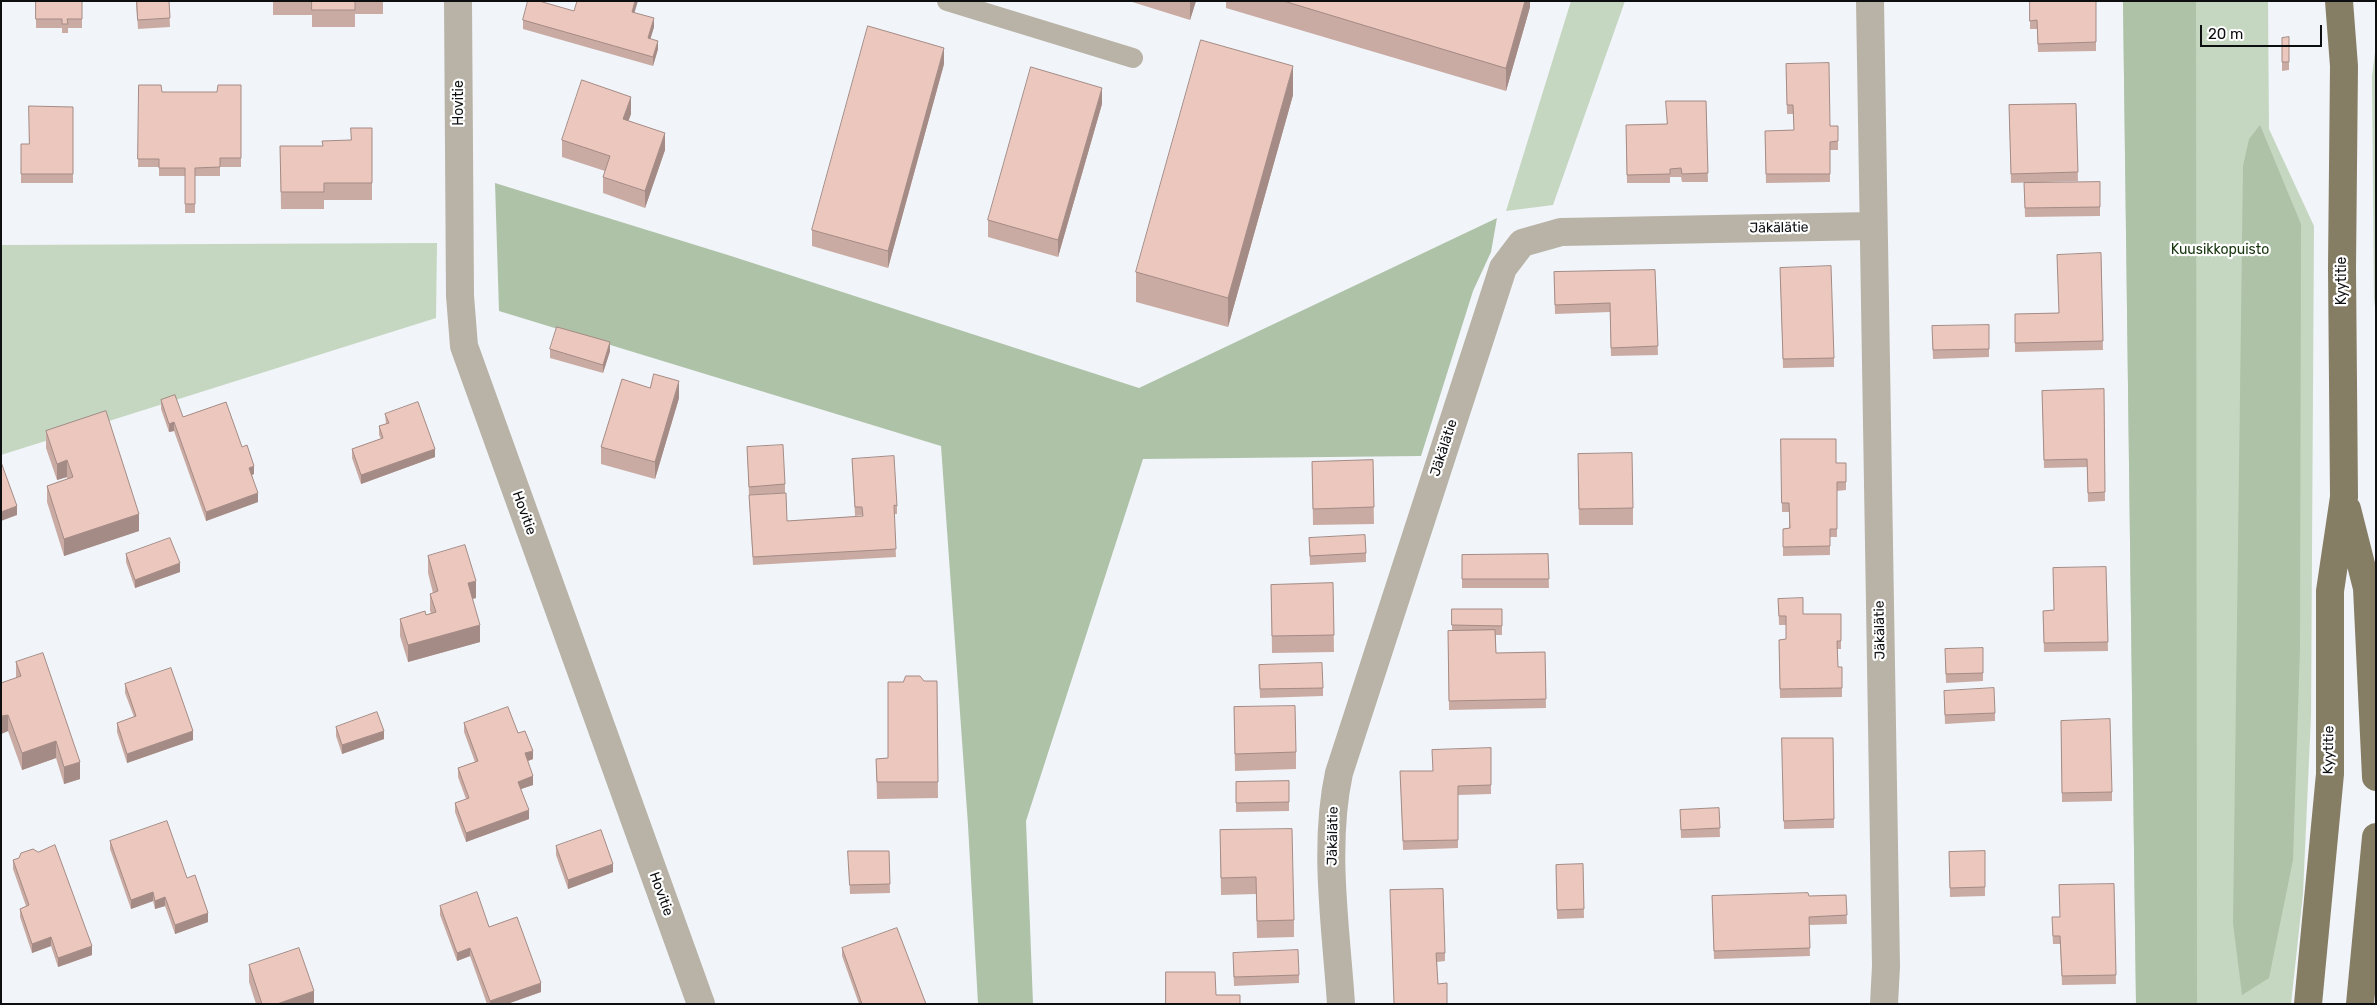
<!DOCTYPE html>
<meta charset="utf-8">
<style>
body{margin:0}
#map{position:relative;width:2377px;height:1005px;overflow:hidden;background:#f1f4f9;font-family:Rubik,sans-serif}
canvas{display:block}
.frame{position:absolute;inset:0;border:2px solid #0d0e10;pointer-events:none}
.scale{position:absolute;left:2200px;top:25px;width:122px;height:22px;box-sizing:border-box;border:2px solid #0d0e10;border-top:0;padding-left:6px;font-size:15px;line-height:18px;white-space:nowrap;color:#0d0e10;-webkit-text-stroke:4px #fff;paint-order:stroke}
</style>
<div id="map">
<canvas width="2377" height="1005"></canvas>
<div class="frame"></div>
<div class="scale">20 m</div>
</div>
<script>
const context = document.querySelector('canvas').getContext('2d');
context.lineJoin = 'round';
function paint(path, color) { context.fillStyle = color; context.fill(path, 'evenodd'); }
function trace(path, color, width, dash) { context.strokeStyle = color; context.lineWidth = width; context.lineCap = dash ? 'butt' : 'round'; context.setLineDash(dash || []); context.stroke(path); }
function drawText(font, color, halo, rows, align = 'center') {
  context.font = font + ' Rubik,sans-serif'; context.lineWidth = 4.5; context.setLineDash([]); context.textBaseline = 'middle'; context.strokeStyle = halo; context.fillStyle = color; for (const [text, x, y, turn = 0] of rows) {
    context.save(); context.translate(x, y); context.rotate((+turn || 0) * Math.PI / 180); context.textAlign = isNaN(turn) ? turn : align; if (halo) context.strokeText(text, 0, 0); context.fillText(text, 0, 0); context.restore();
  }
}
const green = new Path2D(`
 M1571,1H1625L1553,205L1506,211Z
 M2123,1H2268L2269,129L2314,226L2311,716L2303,894L2291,1004H2136Z
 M2376,44V289L2374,307L2372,76Z
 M437,243L436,318L1,455V245Z`);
const forest = new Path2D(`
 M2123,1H2196L2197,1004H2136Z
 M2260,125L2301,224L2300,649L2293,860L2269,978L2242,995L2233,923L2243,166L2249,139Z
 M495,183L731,256L1139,388L1497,218L1491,252L1473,291L1421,456L1143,459L1026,821L1033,1004H978L968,825L941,446L499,311Z`);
const lane = new Path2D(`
 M947,1L1133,58`);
const street = new Path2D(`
 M458,1L460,296L464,346L701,1004
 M1870,1L1886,966L1884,1004
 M1341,1004C1336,928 1323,847 1339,773L1503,268L1522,243L1561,232L1872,226`);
const primary = new Path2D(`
 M2347,509L2367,588L2376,777
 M2308,1004L2330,774V591L2344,497L2342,268L2344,66L2339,1
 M2360,1004L2376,837`);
const wall = new Path2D(`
 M27,1H82V28H68V33H62V28H36V2H27Z
 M136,1H169L170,27L138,29Z
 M273,1H383V14H355V27H312V15H273Z
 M1129,1H1196L1190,20Z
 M1226,1H1530V7L1506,91L1226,8Z
 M2030,1H2096V51L2038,52L2037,29H2030Z
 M635,13L654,27L650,39L658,49L653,66L523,29V20Z
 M2289,37V70L2282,71V38Z
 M944,64L888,268L812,246V230Z
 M1786,64L1830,126H1838V150H1830V182L1766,183L1765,131L1794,130L1793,114H1787Z
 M139,85L162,92H217L241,85V167H220V176H195V213H185V176H159V167H138Z
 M1293,95L1228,327L1136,302V272Z
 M1706,101L1708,182H1682L1681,177H1670V183H1627L1626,125L1666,124Z
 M1102,104L1058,257L988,237V220Z
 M2076,104L2078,181L2011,183L2009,105Z
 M73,107V183H21V144H29Z
 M631,114L628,121L665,150L645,208L603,193V177L605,171L562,157V140Z
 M372,128V200H324V209H281L280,146H322L351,140Z
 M2100,182V216L2025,217L2024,183Z
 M2101,253L2103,350L2015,352V314L2058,313Z
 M1780,268L1834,358V367L1783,368Z
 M1655,270L1658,355L1611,356L1610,312L1555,314L1554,272Z
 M1989,325V357L1933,359L1932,335Z
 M550,349L610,351L603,373L550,358Z
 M2104,389L2105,501L2088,502L2087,467L2044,468L2042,391Z
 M679,398L655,479L601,464V447Z
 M161,400L183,417L242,447L254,474L252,475L258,502L206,521L174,431L169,432L161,409Z
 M385,414L435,457L361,484L352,458V449L381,439L379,435V426L386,424Z
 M46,431L139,531L64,556L47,502V486L67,479V477L57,480L46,448Z
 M1781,439L1836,463L1846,482V490L1837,491V537H1830V555L1783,556V529L1789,528V512H1782Z
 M747,447L785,484V493L749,495Z
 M852,459L897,506V514H894L896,557L753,565L749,495L787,521L862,516V515L855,516Z
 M1373,460L1374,524L1313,525L1312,462Z
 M1578,470L1633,508V525H1579Z
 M1309,538L1366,553V562L1310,565Z
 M126,554L180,572L135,588L126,562Z
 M1548,554L1549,588H1462V555Z
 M428,556L476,598L472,599L480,642L408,662L400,636V619L426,615L431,613L430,611V594L433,593L428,573Z
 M2106,567L2108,651L2044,652L2043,611L2054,610Z
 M1333,583L1334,652L1272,653L1271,585Z
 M1778,599L1803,614H1841V649H1837L1838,667H1842V697L1780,698L1779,640L1786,639V625H1779Z
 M1452,609H1502V635H1496V653L1545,652L1546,708L1449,710L1448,631H1452Z
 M1983,648V681L1946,683L1945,658Z
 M16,662L80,779L64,784L56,758L22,770L8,731L1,734V683L16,678Z
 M1259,674L1323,688V696L1260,698Z
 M924,681H937L938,798L877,799L876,759L888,758Z
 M125,684L193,740L127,763L117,732V723L134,717L125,693Z
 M1944,699L1995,713V721L1945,724Z
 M1234,707L1296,752V769L1235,771Z
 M2061,721L2112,792V801L2062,802Z
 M464,723L518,733L533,759L528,761L533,785L521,789L529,819L466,842L455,812V803L466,799L458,777V768L475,762L464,732Z
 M336,727L384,739L342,754L336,736Z
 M1782,738H1833L1834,828L1784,829Z
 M1491,748V794L1458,795V848L1403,850L1400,771H1433Z
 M1289,781V811L1236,812V782Z
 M1719,808L1720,837L1681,838L1680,810Z
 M1220,830L1294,920V937L1257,938L1256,894L1221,895Z
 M110,841L187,878L208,922L175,934L165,906L155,909L153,901L131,909L110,849Z
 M556,846L613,872L568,889L556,855Z
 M848,851H889L890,893L850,894Z
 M1985,851V896L1950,897L1949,852Z
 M13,860L92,955L58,967L51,946L32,953L20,917V909L26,906L13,869Z
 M1583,864L1584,918L1557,919L1556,865Z
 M2114,884L2116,984L2062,985L2060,944H2053L2052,926L2060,917Z
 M1390,890L1445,953V961L1437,962L1438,984L1447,1004Z
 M1846,895L1847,924L1809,925L1810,956L1714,959L1712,896H1809Z
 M440,906L489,927L541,992L507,1004H487L470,956L457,961L440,915Z
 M842,948L926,1004H859L842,956Z
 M1233,962L1299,975V983L1234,986Z
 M249,965L314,1004H256L249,982Z`);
const shadedWall = new Path2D(`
 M635,1H638L632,21V12Z
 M1190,1H1196L1190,20Z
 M1525,1H1530V7L1506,91V68Z
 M654,18V27L648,47V38Z
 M658,41V49L653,66V57Z
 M944,48V64L888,268V251Z
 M1293,66V95L1228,327V298Z
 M1102,88V104L1058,257V240Z
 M631,97V114L623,136V119Z
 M665,133V150L645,208V191Z
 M610,342V351L603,373V365Z
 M679,381V398L655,479V462Z
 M174,422V431L169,432V424Z
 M435,449V457L361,484V475Z
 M67,460V477L57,480V464Z
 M254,466V474L249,476V468Z
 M258,493V502L206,521V512Z
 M17,506V515L1,521V512Z
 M139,514V531L64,556V539Z
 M180,563V572L135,588V580Z
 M476,581V598L468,600V583Z
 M480,625V642L408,662V645Z
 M8,715V731L1,734V717Z
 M193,731V740L127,763V754Z
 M384,731V739L342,754V745Z
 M56,741V758L22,770V753Z
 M533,751V759L525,762V753Z
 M80,762V779L64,784V767Z
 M533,776V785L518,790V782Z
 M529,810V819L466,842V833Z
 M613,864V872L568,889V880Z
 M153,892V901L131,909V900Z
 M165,897V906L155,909V901Z
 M208,913V922L175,934V925Z
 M51,937V946L32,953V944Z
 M92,946V955L58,967V958Z
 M470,948V956L457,961V953Z
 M541,983V992L507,1004H490V1001Z
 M314,991V1004H277Z`);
const building = new Path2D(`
 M36,1H82V19H67L68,24H62V19H36Z
 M137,1H169L170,18L138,20Z
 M312,1H355V10H312Z
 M528,1H539L574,11L577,1H635L632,12L654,18L648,38L658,41L653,57L523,20Z
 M1284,1H1525L1506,68Z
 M2030,1H2096V42L2038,44L2037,20L2030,21Z
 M868,26L944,48L888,251L812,230Z
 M2289,37V62H2282V38Z
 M1201,40L1293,66L1228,298L1136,272Z
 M1829,63L1830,126H1838V141L1830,142V174H1766L1765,131L1794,130L1793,105H1787L1786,64Z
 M1031,67L1102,88L1058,240L988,220Z
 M582,80L631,97L623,119L665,133L645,191L603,177L610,156L562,140Z
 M139,85H161L162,92H217L218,85H241V158H220V167L195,168V204H185V168H159V159H138Z
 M1666,101H1706L1708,173L1682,174L1681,168L1670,169V174L1627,175L1626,125L1667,124Z
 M2076,104L2078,172L2011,174L2009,105Z
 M29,106L73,107V174H21V144H29Z
 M351,128H372V183H324V192H281L280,146H323L322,141L351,140Z
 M2100,182V207L2025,208L2024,183Z
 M2101,253L2103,341L2015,343V314L2059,313L2057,255Z
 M1831,266L1834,358L1783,359L1780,268Z
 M1655,270L1658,346L1611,348L1610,303L1555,305L1554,272Z
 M1989,325V349L1933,350L1932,326Z
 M557,327L610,342L603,365L550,349Z
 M654,374L679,381L655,462L601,447L622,379L650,388Z
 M2104,389L2105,492L2088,493L2087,459L2044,460L2042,391Z
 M175,395L183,417L226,402L242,447L247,445L254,466L249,468L258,493L206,512L174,422L169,424L161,400Z
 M418,402L435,449L361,475L352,449L383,438L379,426L389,423L385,414Z
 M106,411L139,514L64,539L47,486L73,477L67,460L57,464L46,431Z
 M1781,439H1836V463H1846V482H1837V529H1830V546L1783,547V529L1790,528L1789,503H1782Z
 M783,445L785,484L749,487L747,447Z
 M1632,453L1633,508L1579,509L1578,454Z
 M894,456L897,506L894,505L896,549L753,557L749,495L786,493L787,521L863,516L862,507H855L852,459Z
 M1373,460L1374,507L1313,509L1312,462Z
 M1,462L17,506L1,512Z
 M1365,535L1366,553L1310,556L1309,538Z
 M170,538L180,563L135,580L126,554Z
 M465,545L476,581L468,583L480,625L408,645L400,619L425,611L426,615L436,612L430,594L438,591L428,556Z
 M1548,554L1549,579H1462V555Z
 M2106,567L2108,642L2044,643L2043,611L2054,610L2053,568Z
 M1333,583L1334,635L1272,636L1271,585Z
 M1803,598V614H1841V641H1837L1838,667H1842V688L1780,689L1779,640L1786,639V616H1779L1778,599Z
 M1452,609H1502V626L1452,625Z
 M1495,630L1496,653L1545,652L1546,699L1449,701L1448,631Z
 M1983,648V673L1946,674L1945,649Z
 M43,653L80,762L64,767L56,741L22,753L8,715L1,716V683L21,676L16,662Z
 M1322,663L1323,688L1260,689L1259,665Z
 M171,668L193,731L127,754L117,723L136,716L125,684Z
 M906,676H920L924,681H937L938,782H877L876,759L888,758V682H903Z
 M1994,688L1995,713L1945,715L1944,691Z
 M1295,706L1296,752L1235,754L1234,707Z
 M508,707L518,733L525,731L533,751L525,753L533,776L518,782L529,810L466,833L455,803L469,798L458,768L478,761L464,723Z
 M377,712L384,731L342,745L336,727Z
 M2110,719L2112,792L2062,793L2061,721Z
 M1782,738H1833L1834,819L1784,821Z
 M1491,748V785L1458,786V840L1403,841L1400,771H1433L1432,750Z
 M1289,781V802L1236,803V782Z
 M1719,808L1720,828L1681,830L1680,810Z
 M167,821L187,878L195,875L208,913L175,925L165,897L155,901L153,892L131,900L110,841Z
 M1292,829L1294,920L1257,921L1256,877L1221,878L1220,830Z
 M601,830L613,864L568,880L556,846Z
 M55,845L92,946L58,958L51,937L32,944L20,909L29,905L13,860L19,858L21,853L33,849L38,852Z
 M848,851H889L890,884L850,885Z
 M1985,851V887L1950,888L1949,852Z
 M1583,864L1584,909L1557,910L1556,865Z
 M2114,884L2116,975L2062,976L2060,936H2053L2052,917H2060L2059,885Z
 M1443,889L1445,953H1436L1438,984L1447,983V1004H1394L1390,890Z
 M477,892L489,927L517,917L541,983L490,1001L470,948L457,953L440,906Z
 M1808,893L1809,896L1846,895L1847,915L1809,917L1810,948L1714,951L1712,896Z
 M897,928L926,1004H862L842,948Z
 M299,948L314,991L277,1004H262L249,965Z
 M1298,950L1299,975L1234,977L1233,953Z
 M1166,972H1215L1216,995H1240V1004H1166Z`);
const streetNames = [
 ["Hovitie",459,103,-90],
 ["Jäkälätie",1779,228,-1],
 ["Kyytitie",2342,281,-90],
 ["Jäkälätie",1444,448,-72],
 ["Hovitie",524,513,70],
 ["Jäkälätie",1880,630,-91],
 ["Kyytitie",2329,750,-89],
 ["Jäkälätie",1333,836,-89],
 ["Hovitie",661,894,70]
];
const parkNames = [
 ["Kuusikkopuisto",2220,250]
];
paint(green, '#c6d7c1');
paint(forest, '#aec2a8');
trace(lane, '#b8b3a6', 20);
trace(street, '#b8b3a6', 28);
trace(primary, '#867d65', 28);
paint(wall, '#caaba3');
paint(shadedWall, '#a48b85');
paint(building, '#ebc7be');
trace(building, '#a48b85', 1);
drawText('14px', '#0d0e10', '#fff', streetNames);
drawText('14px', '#18360f', '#fff', parkNames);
</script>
